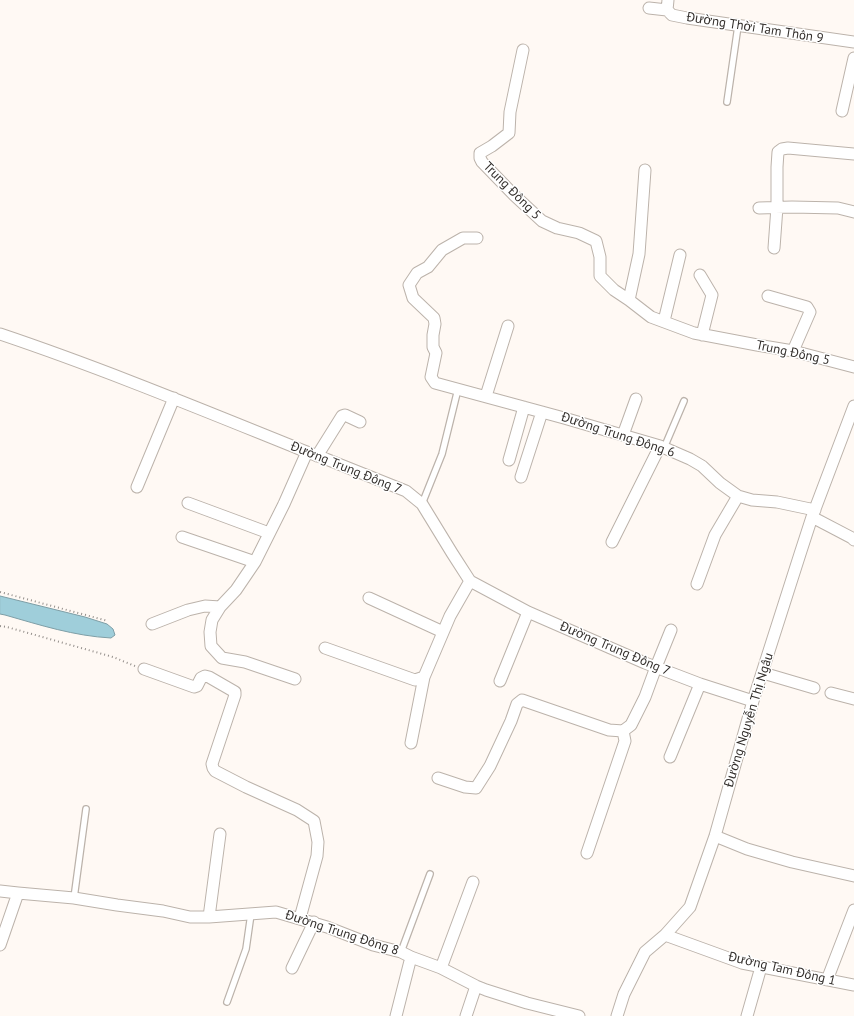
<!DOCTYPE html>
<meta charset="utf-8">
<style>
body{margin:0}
canvas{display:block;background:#fff9f4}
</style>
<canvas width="854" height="1016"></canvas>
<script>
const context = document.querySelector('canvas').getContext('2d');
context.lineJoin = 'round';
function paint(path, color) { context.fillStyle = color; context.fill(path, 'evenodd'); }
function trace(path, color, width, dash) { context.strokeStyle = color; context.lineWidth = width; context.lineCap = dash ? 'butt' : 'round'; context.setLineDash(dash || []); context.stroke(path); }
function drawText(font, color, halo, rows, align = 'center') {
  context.font = font + ' "PT Sans",sans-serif'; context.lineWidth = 3; context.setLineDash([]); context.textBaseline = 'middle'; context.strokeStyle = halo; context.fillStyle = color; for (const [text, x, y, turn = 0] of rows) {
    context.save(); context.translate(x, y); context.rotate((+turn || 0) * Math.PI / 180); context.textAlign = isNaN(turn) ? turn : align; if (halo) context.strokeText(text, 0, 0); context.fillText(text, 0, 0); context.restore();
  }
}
const water = new Path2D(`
 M0,596L85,617L107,624L113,629L115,635L111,638C74,636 40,625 5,615L0,614Z`);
const path = new Path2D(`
 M0,592L108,621
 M0,626L7,627L113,657L135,666`);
const lane = new Path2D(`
 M727,102L738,26
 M664,448L684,401
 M422,504L442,454L458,389
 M74,898L86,809
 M401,952L430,874
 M227,1002L246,949L251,914`);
const street = new Path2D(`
 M668,0L667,10L672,15L687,18L854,42
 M649,8L667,10
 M523,50L510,112L509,133L492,146L480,153V158L482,162L514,195L542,221L557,228L579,233L596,241L600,257V276L614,290L629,300L651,317L694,333L757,345L793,351L854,367
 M842,111L854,58
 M759,208L792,207L838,208L854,212
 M477,238H463L442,250L428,267L417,273L409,285L413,298L434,318L435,324L433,335V347L436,353L431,377L435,383L564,418L660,446L690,459L702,466L720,483L738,496L752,500L777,502L815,510
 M774,248L777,207V167L778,152L782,149L788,148L854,154
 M700,275L712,295L702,335
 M768,296L807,307L810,312L793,351
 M629,300L639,254L645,170
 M664,321L680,255
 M0,334C104,369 205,411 307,452L326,459L406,491L422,504L452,553L470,581L528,612L645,663L700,684L753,701
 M486,396L508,326
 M623,435L636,399
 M317,456L342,416L345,415L360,422
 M509,460L524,407
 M521,477L542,412
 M137,487L174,398
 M188,503L269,533
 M812,517L852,538L854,540
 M182,537L255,562
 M612,542L660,446
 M697,584L715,535L738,496
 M369,598L443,632
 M152,624L188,610L205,606L220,607
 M325,648L415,680L424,677
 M144,669L194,687L197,686L201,678L205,676L209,677L235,692V695L212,764L213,768L215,771L246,787L297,810L314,821L318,842L317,856L300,918
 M763,673L814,688
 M295,679L245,662L222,658L211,646L210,632L212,620L220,607L236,590L255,562L284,504L307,452
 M500,681L528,612
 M831,693L854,699
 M411,743L424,677L450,616L470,581
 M670,757L700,684
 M438,778L465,787L476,788L490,766L511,721L517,704L522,700L609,730L623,731L631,725L645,697L656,667L671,630
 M715,836L747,849L792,862L854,876
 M587,853L625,741L623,731
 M0,891L18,893L74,898L117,905L163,911L190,917H209L276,912L327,927L373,945L401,952L411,957L441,968L476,986L486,990L527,1003L579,1016
 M209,917L220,834
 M665,935L742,963L854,985
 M0,945L18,893
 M292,968L314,922
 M441,968L473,882
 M827,980L854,910
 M396,1016L411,957
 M466,1016L476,986
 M617,1016L624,994L645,952L665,935L690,907L715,836L753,701L800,554L812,517L854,406
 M747,1016L761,967`);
const streetNames = [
 ["Đường Thời Tam Thôn 9",755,28,9],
 ["Trung Đông 5",512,191,45],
 ["Trung Đông 5",793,353,12],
 ["Đường Trung Đông 6",618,435,18],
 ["Đường Trung Đông 7",346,468,22],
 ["Đường Trung Đông 7",615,649,23],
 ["Đường Nguyễn Thị Ngâu",749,720,-73],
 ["Đường Trung Đông 8",342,933,18],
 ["Đường Tam Đông 1",782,969,13]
];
paint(water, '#9fceda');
trace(water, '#7e9ea6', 1);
trace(lane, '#bcb3ab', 8);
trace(street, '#bcb3ab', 13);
trace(path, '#948f8b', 2, [1, 3]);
trace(lane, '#fff', 5.5);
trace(street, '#fff', 11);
drawText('13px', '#322e2b', '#fff', streetNames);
</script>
